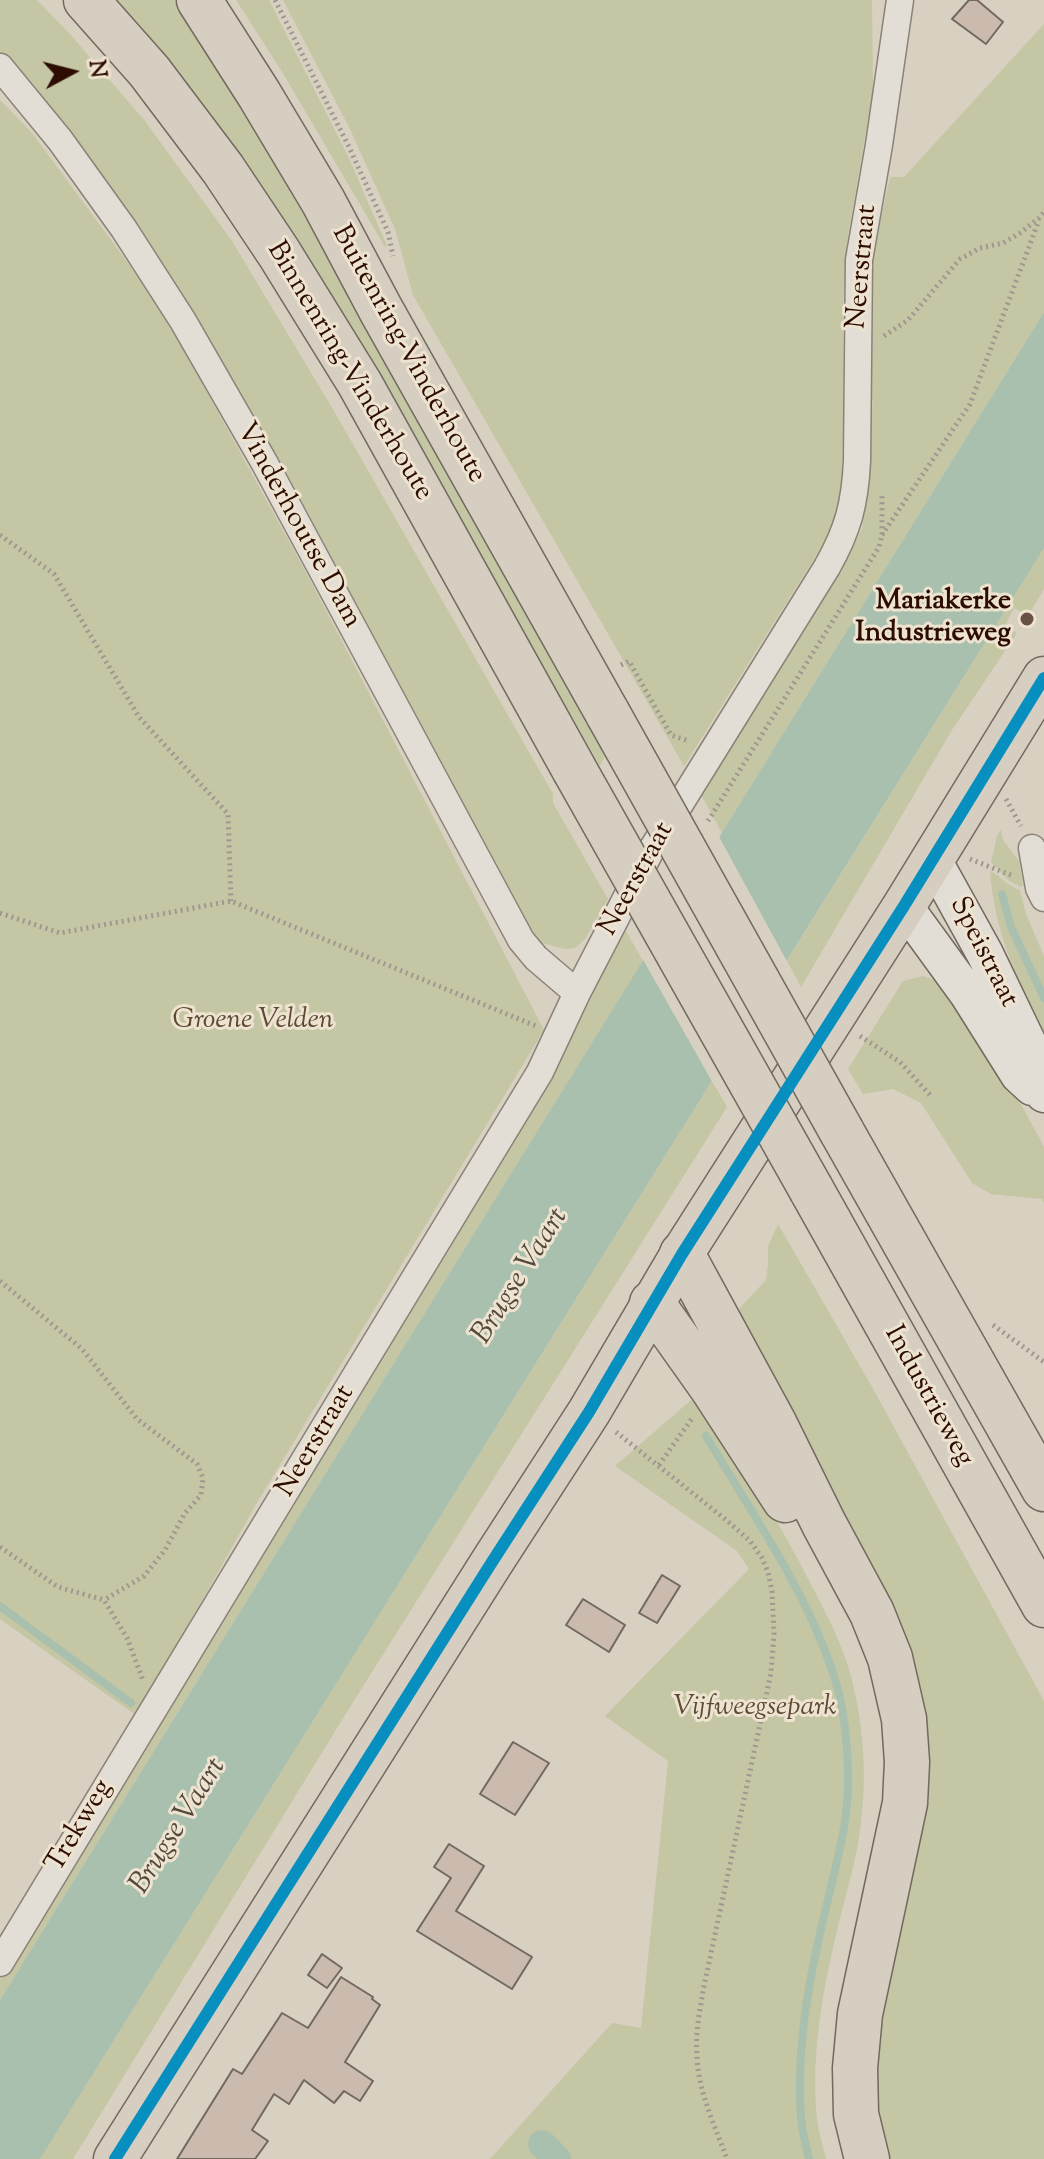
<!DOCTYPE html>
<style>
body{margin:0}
#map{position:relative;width:1044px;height:2159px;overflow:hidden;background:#d8d0c0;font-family:"Sorts Mill Goudy",serif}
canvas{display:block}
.north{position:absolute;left:32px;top:32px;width:80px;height:80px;-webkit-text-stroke:6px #ede3d0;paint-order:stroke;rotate:83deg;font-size:22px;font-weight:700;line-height:32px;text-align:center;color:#2d0d01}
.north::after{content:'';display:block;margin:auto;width:28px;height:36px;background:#2d0d01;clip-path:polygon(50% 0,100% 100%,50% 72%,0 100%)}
</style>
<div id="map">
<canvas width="1044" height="2159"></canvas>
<div class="north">N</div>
</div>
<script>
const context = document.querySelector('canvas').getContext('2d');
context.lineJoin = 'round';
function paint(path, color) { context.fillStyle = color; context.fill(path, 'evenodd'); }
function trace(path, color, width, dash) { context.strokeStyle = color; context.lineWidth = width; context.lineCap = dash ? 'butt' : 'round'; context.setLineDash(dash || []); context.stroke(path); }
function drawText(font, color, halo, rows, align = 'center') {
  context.font = font + ' "Sorts Mill Goudy",serif'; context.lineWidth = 6; context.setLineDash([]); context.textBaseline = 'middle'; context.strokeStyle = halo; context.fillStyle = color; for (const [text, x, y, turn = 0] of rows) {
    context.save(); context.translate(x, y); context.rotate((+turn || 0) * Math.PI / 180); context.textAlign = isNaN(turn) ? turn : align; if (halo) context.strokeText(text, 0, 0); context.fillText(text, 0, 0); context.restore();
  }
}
const green = new Path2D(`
 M0,0H37L69,33L145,121L232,241L334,411L553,794V803L608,899L585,939L575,948L565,949L538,942L528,931L497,868L344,583L17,70L0,53Z
 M110,0H174C327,245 466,498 608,750L600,766L382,386Z
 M236,0H269L348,156L387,246L385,247L281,70Z
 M283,0H872L873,91L847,241L843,308L844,406L842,478L837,511L822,546L684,766L413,295L395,229L350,129Z
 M1044,24V312L722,833L700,793L847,559L862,529L869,485L868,415L873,406L871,388L873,257L890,177H904Z
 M0,100L32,133L159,305L308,576L544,1030L258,1501L137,1716L0,1619Z
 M1044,548V589L1028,616L1014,608L1005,626L1017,633L952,730L801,987L787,961Z
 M1001,830L1003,840L1019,861L1023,885L1021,887L1008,880L991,862L997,836Z
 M990,871C1001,876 1007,886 1020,890L1026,914L1044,956V1036C1017,978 995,935 990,871Z
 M623,926L643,961L0,2000V1980L31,1926L186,1680L495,1171Z
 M923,976L935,980L946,988L988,1045L1035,1130L1044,1147V1203L1042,1199L991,1194L972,1183L921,1103L893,1089L863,1094L848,1069L903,981Z
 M712,1081L727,1107L345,1715L73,2159H40Z
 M778,1224L872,1387L1044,1701V2159H884L872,2096L875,2046L929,1799L927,1727L922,1696L911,1655L738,1310L766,1280L768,1264V1246Z
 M698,1394C736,1451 772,1510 804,1571C821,1604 841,1639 851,1676C865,1730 868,1787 858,1843C854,1867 847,1891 841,1914C825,1979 810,2050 817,2118C818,2131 823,2145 826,2159H490L612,2023L641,2028L668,1761L605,1716L749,1569L737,1551L615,1466Z`);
const water = new Path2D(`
 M1044,312V548L40,2159H0V2000Z`);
const pier = new Path2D(`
 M717,833L789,965L714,1085L641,956Z`);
const stream = new Path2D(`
 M1002,894L1011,927L1044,998
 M706,1436C752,1513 806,1590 834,1676C845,1710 848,1748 848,1783C848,1825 835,1868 826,1908C809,1977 796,2047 801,2118C802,2131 806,2145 809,2159
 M0,1606L131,1703`);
const canal = new Path2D(`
 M542,2144L557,2159`);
const building = new Path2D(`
 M969,0H977L1003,22L986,44L952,19Z
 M662,1575L680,1586L657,1623L639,1613Z
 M583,1599L625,1625L609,1652L566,1625Z
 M513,1742L549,1763L515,1815L480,1794Z
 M449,1844L484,1866L456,1911L532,1957L512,1989L417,1931L451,1878L434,1867Z
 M322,1954L342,1968L327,1988L308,1975Z
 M341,1977L373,1997L372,1999L380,2005L345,2062L373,2081L360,2101L344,2091L334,2103L304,2080L289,2104L274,2094L252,2130L268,2141L255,2159H177L233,2069L242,2074L282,2013L308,2028Z`);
const path = new Path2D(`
 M275,0L348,145L388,232L393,256
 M884,336L908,320L960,259L980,248L1003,243L1020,233L1039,218L1044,212
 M0,535L54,574L139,717L228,814L231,901
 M882,535L970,404L1039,220
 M621,665L629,661L671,735L689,741
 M1006,799L1021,826
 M708,821L879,547L882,535V496
 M970,859L1013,876
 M0,913L60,933L231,901L536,1026
 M860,1036L900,1062L930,1095
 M0,1281L82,1349L137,1419L197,1464L203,1478L201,1495L185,1513L165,1550L144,1576L104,1600
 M993,1325L1044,1362
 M616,1432L725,1519L750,1541L762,1558L768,1572L772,1591L774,1634L771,1673L704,1986C700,2009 695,2033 697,2056C698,2091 715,2126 727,2159
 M659,1465L693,1417
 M0,1547L58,1587L104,1600L127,1638L143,1680`);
const street = new Path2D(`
 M0,67L60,140L124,229L183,321L264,462L521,940L536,958L577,993
 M1032,848L1039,888L1044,898
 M0,1963C179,1665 360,1369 540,1072L577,993L649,854L827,567C848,530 855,504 857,461L859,260L879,145L900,0`);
const secondary = new Path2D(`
 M932,858L985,954L1036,1060L1044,1094
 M904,906L968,994L1019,1075L1032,1087`);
const primary = new Path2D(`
 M115,2159L492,1562L589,1412L682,1254L904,906L1044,678`);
const highway = new Path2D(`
 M86,0L149,71L223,169L279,253L360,384L574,769
 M199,0L259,94L323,201L381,310L608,714
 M842,1132L1044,1489
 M811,1189L1044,1605
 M682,1254L774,1423L824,1524L872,1613L890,1658L904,1719L907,1762L905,1803L860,2014L855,2068L856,2114L867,2159
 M652,1303L713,1389L785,1500`);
const highwayBridge = new Path2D(`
 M608,714L842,1132
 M574,769L811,1189`);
const bus1 = new Path2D(`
 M115,2159L492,1562L589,1412L682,1254L904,906L1044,678`);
const markers = [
 [1027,619,8,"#695144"]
];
const streetNames = [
 ["Neerstraat",864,267,-85],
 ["Buitenring-Vinderhoute",407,355,61],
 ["Binnenring-Vinderhoute",348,372,59],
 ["Vinderhoutse Dam",297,526,61],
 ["Neerstraat",638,880,-61],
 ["Speistraat",982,953,63],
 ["Industrieweg",927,1397,61],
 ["Neerstraat",317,1442,-59],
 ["Trekweg",81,1827,-59]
];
const poiNames = [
 ["Mariakerke",1011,603],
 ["Industrieweg",1011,635]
];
const parkNames = [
 ["Groene Velden",253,1022],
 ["Vijfweegsepark",755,1709]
];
const waterNames = [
 ["Brugse Vaart",522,1277,-58],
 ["Brugse Vaart",180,1827,-58]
];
paint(green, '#c4c6a4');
paint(water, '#aac0af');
paint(pier, '#d8d0c0');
trace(stream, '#aac0af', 8);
trace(canal, '#aac0af', 28);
paint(building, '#cbbaae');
trace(building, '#72695f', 2);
trace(street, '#8b8277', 29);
trace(secondary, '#72695f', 39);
trace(primary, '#72695f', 45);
trace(highway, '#72695f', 47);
trace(path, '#9f9890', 5, [2, 4]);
trace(street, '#e2ded5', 26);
trace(secondary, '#e2ded5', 36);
trace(primary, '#d6cec1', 42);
trace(highway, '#d6cec1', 44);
trace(highwayBridge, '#72695f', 47, []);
trace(highwayBridge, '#d6cec1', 44);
trace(bus1, '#078fc0', 12);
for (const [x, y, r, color] of markers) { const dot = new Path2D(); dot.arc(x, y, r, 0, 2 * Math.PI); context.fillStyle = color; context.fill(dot); trace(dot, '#ede3d0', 3); }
drawText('28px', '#2d0d01', '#ede3d0', streetNames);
drawText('bold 28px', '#2d0d01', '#ede3d0', poiNames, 'right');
drawText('italic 28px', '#5c4b32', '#ede3d0', parkNames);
drawText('italic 30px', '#52493b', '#ede3d0', waterNames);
</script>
